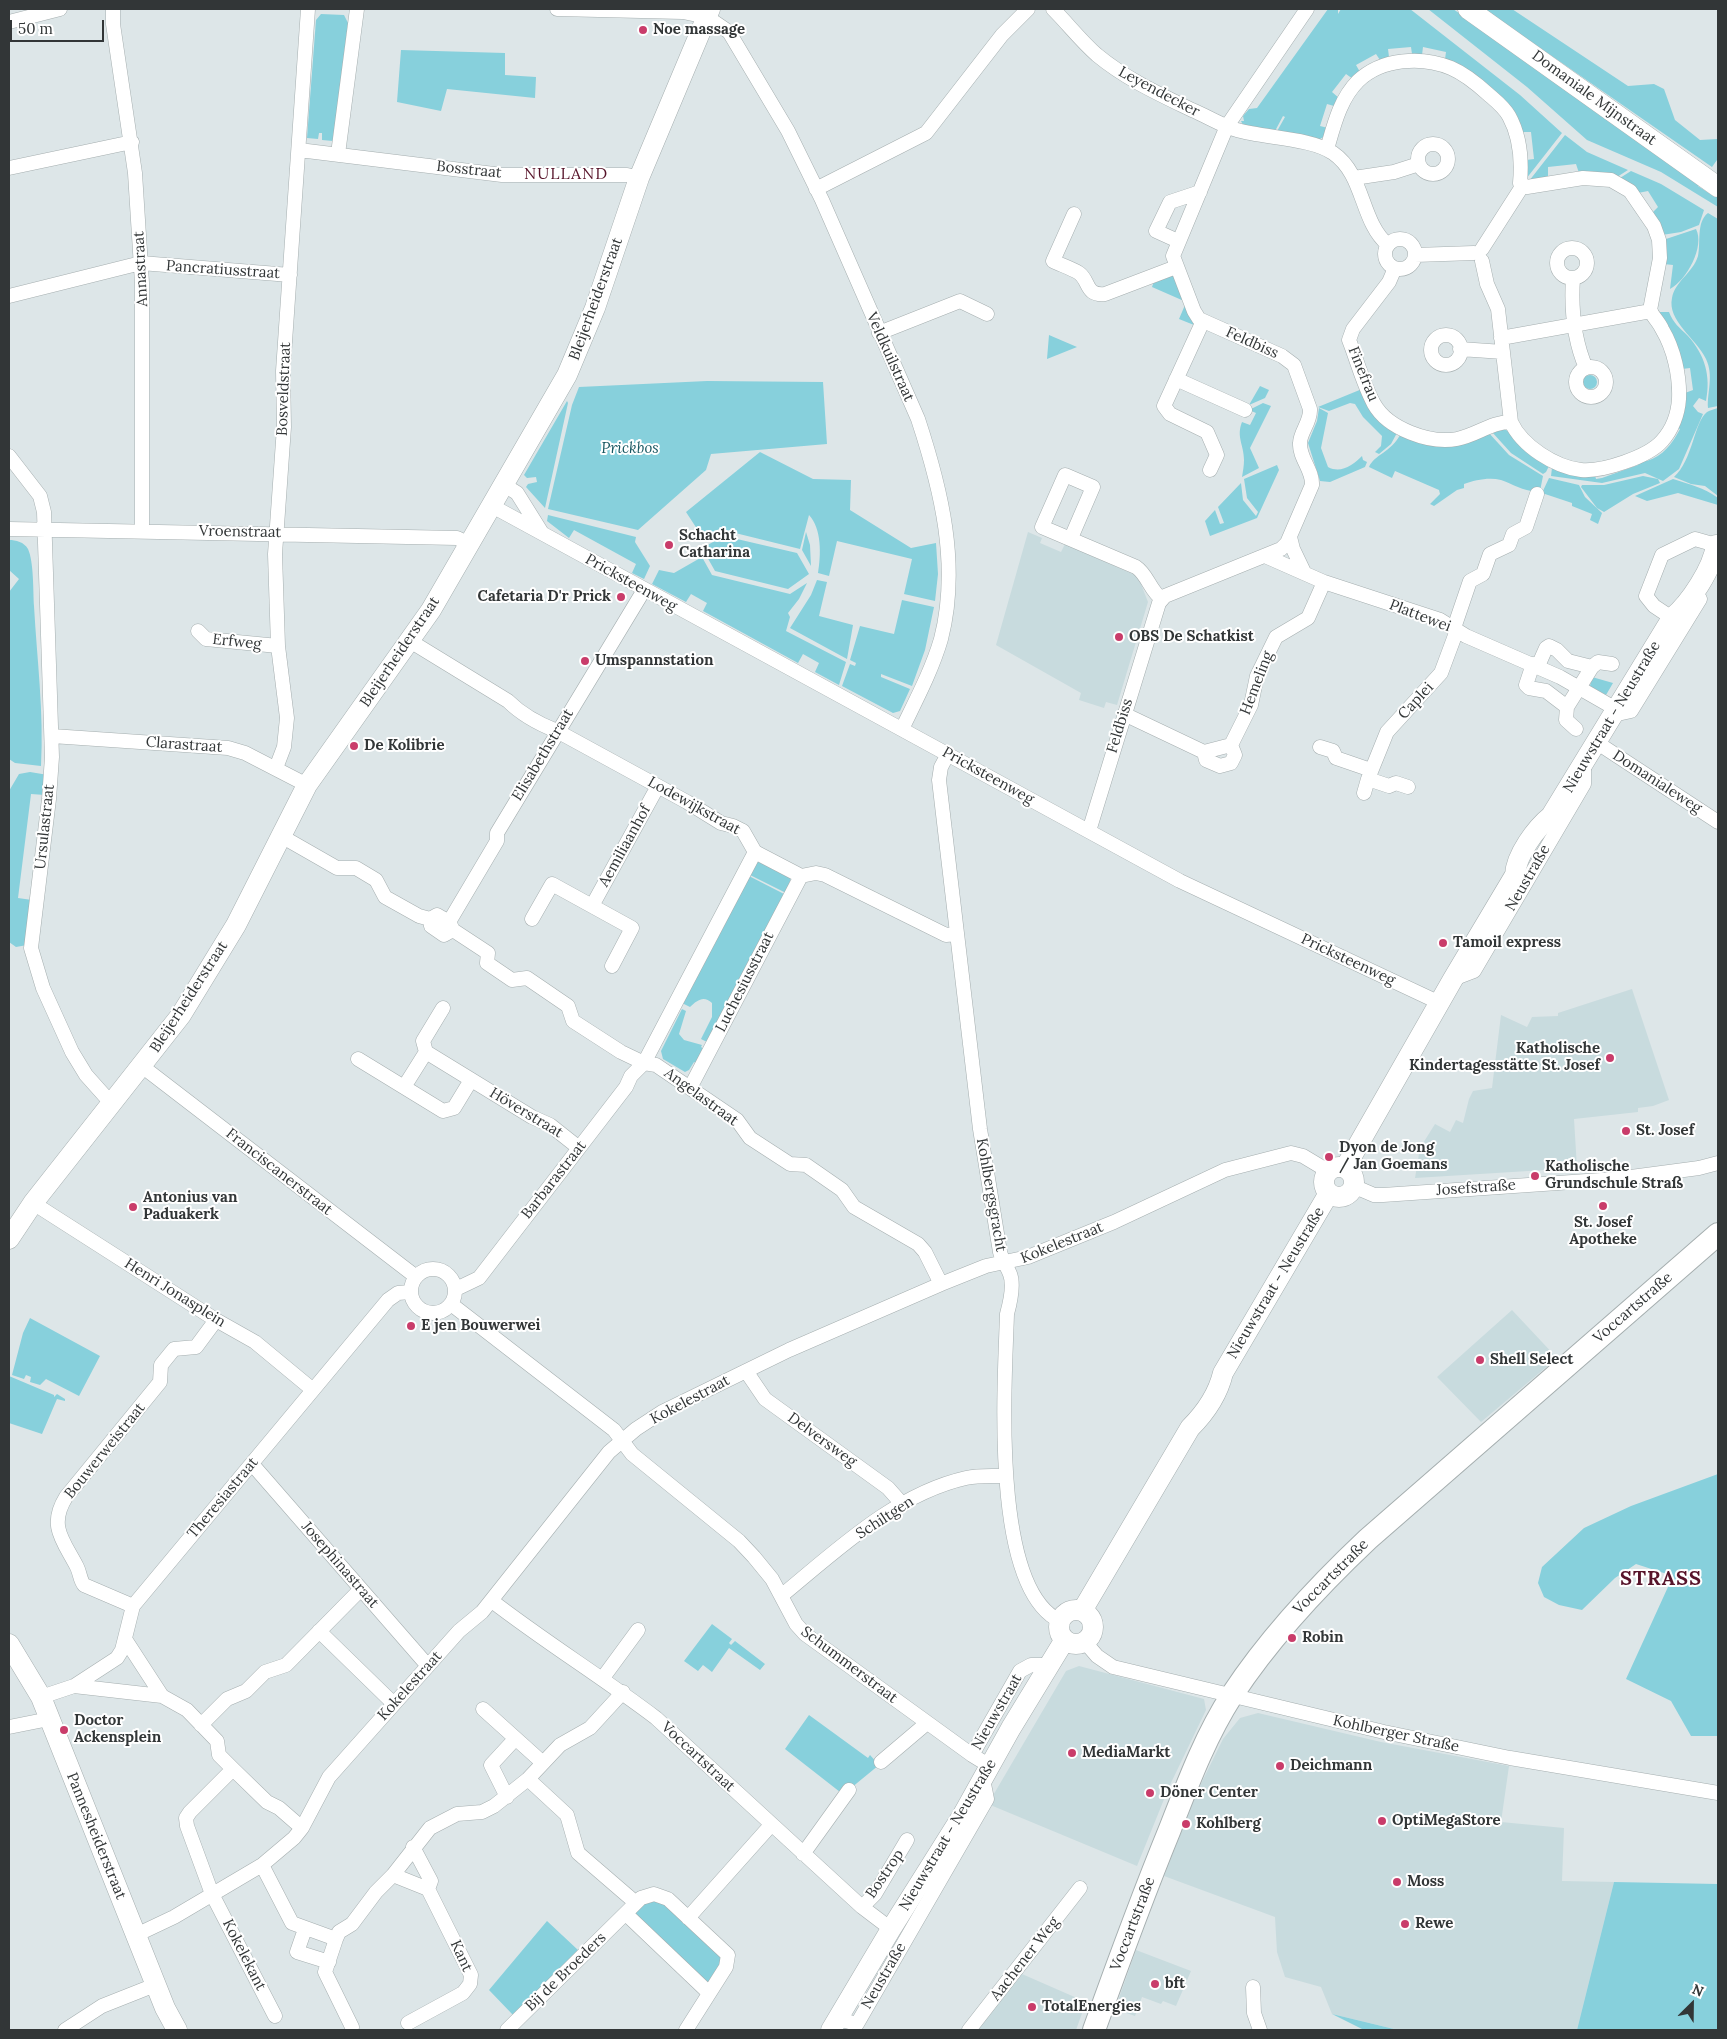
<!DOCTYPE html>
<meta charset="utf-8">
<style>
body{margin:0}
#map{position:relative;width:1727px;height:2039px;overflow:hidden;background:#dde6e8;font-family:Lora,serif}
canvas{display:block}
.frame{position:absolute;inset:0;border:10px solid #323637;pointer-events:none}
.north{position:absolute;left:1667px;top:1979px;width:50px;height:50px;-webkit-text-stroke:4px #fff;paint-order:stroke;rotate:23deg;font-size:14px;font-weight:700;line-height:20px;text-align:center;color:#323637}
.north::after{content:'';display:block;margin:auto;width:18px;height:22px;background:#323637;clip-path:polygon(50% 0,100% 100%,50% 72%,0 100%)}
.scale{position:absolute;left:10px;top:20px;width:94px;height:22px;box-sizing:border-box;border:2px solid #323637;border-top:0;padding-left:6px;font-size:15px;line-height:18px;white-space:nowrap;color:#323637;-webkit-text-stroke:4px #fff;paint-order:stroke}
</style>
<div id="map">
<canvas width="1727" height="2039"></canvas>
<div class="frame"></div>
<div class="north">N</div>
<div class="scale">50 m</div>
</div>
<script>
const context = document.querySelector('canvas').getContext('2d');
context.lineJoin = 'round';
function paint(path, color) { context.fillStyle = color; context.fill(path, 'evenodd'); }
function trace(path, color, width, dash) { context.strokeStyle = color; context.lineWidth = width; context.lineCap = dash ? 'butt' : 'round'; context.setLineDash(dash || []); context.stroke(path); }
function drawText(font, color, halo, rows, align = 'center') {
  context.font = font + ' Lora,serif'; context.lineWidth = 4; context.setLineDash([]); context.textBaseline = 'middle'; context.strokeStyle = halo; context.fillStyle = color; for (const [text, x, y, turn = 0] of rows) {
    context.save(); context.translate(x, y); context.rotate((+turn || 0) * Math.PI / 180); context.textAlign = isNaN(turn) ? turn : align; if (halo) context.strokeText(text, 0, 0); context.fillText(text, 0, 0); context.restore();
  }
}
const built = new Path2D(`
 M1028,532L1042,538L1040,543L1061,552L1065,544L1135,575L1139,579L1148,602L1117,705L1106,702L1104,708L1079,700L1081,693L996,645Z
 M1632,989L1669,1100L1653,1106L1638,1108V1112L1574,1119L1577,1168L1415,1178L1420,1148L1435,1124L1450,1132L1456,1120L1463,1123L1469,1099L1473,1091L1492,1088L1501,1015L1527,1027L1532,1017L1558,1016V1013Z
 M1512,1310L1557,1358L1481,1422L1437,1377Z
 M1079,1666L1204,1699L1206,1710L1169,1787L1137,1866L988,1804L1066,1671Z
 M1258,1713L1381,1742L1509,1766L1501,1822L1564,1828L1562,1881L1614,1882L1577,2030H1398L1332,2014L1321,1987L1285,1977L1277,1952L1275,1917L1164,1876L1196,1794L1223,1739L1240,1718Z
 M1136,1950L1191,1971L1176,2006L1163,2001L1161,2004L1142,1997L1135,2016L1115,2009Z
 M1022,1974L1086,2002L1076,2030H978Z`);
const green = new Path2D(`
 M1328,9H1338V14L1341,9H1410L1520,95L1562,133L1526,179V160L1534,159L1531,132H1522L1511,108L1445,59L1446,52L1423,47L1422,55L1412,54L1411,47L1388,49L1389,57L1380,60L1376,54L1356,65L1360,72L1353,79L1346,74L1332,92L1339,98L1334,106L1327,104L1320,126L1328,128L1325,136L1320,139L1276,133L1285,117L1283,116L1274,133L1243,125L1241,121H1244L1243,116L1249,109L1257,108Z
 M1428,9H1453L1576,92L1700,183L1698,186L1715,197L1718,196V207L1661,172L1587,140L1527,87Z
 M1484,9H1512L1628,86L1654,84L1664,89L1675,120L1700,140L1718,139V160H1717L1712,167Z
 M321,14L344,15L348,23L333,141L322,140V133H319L318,139L307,138L316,20Z
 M401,50L505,53V75L536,77L535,98L447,89L441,111L397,102Z
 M1565,135L1587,152L1628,170L1617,177L1579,173L1576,164L1548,167V177L1529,181Z
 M1631,171L1661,184L1704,210L1699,225L1681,232L1662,235L1652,213L1658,207L1648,191L1638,193L1630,184L1620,178Z
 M1708,213L1718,219V406L1708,408C1707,392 1714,376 1706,359C1696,338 1667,321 1672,298C1675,281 1693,273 1698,256C1701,243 1696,222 1708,213Z
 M1696,229C1705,246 1687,280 1670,289L1673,265L1664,264L1663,240Z
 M1173,275L1174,277L1184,301L1152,287L1155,278Z
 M1185,305L1194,325L1179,319Z
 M1659,312H1669C1673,323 1680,328 1688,336C1705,355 1711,376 1706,401L1699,398L1693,406L1698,412L1703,414L1679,469L1663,481L1645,473L1602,483L1551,476L1552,468L1595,475L1596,479L1602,478L1638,465L1637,461L1645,458L1647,461C1663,456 1672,444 1680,429L1678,428L1685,393L1693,390L1690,368L1682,369Z
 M1049,335L1077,347L1047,359Z
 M1583 382a7 7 0 1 1 14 0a7 7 0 1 1-14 0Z
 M707,381L823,382L827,444L711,454L706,470L638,530L548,509L572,405L579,387Z
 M1260,386L1269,390L1265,398L1249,405Z
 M1362,389L1398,431L1391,444L1379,454L1375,452L1381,446L1382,436L1363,417L1355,404L1350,403L1329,411L1318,407Z
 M567,401L568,403L545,508L526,487L528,484L537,482L536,477L527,478L524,475Z
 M1263,403L1271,406L1250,448L1259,468L1242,477C1243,471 1244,465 1244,460C1244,445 1236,437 1242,422L1250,425L1256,413L1249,410Z
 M1319,408L1328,413L1321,448L1328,467C1341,474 1353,465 1362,456L1363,460L1367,462L1365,467L1330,482L1320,481L1308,443L1317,421Z
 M1718,408V496L1705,486L1691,484L1674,477C1693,460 1694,422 1707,412C1710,410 1715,409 1718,408Z
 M1505,429L1549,466L1546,472L1543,474L1511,453L1492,432Z
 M1488,432L1509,455L1543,476L1540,491C1526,493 1513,484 1501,480C1489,477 1475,480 1464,484V488L1457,490L1434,506L1430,504L1440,494L1439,490L1395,471L1392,478L1369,467C1374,455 1391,452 1400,435L1412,439Z
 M760,452L813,479L851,480L850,510L911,548L936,543L938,574L935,601L904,594L912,559L837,541L829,576L818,573C821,555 822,529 809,515L800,549L719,529L703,538L686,512Z
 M1277,465L1279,470L1257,518L1210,536L1205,521L1215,510L1220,524L1224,523L1218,507L1241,483L1243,500L1256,516L1258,512L1247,498L1244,479Z
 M1643,476L1658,479L1660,483L1633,494L1604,512L1597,508L1581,487L1582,485H1604Z
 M1549,478L1579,485L1585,497L1602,513L1598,524L1590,520L1592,514L1572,506V503L1542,493Z
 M1673,479C1691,485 1703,487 1718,498V505L1678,493L1647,501L1635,496Z
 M548,515L636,537L635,542L650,566L644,579L632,573L636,564L574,530L569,538L547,521Z
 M806,532L810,545L811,566L802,550Z
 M724,536L797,553L809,574L788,589L715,571L702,548Z
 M9,540C16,540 24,542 28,549C34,562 33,592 34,606C37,660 44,712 41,766L15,763L9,759V592L19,579L9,570Z
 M702,557L712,575L790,594L807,583L799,599L788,613L790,617L786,631L846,662L839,685L815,672L819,663L803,654L798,663L703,611L707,603L691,594L686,602L652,584L659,570L674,573Z
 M817,580L827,582L819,616L853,625L847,659L790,628L811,595Z
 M902,600L934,607L925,650L912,686L881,674V677L910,689L900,711L893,713L842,686L850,664L855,666L856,663L850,660L860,626L894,634Z
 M1592,677L1613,683L1606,695L1590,686Z
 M30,772L48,775L45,795L31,794L18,898L32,900L27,945L16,947L9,942V791L19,774Z
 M760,861L791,878L786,893L748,874L757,862Z
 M747,875L786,895L707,1042L701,1039L712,1017V1003C704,995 697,1000 690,1007L682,1003Z
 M682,1009L686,1011L679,1034L684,1040L702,1045L701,1047L704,1049L697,1064L694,1062L689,1070L685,1072L663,1059L661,1051Z
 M30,1318L100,1356L79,1396L46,1379L40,1385L30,1382L31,1377L26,1375L24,1379L12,1375L23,1333Z
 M9,1374V1376L54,1395V1397L57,1394L65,1399V1401L57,1399L42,1434L9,1423Z
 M1718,1474V1736H1691L1671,1701L1626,1679L1673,1576L1636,1564L1615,1578L1582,1610L1559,1605L1544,1597L1538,1583L1542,1567L1584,1528L1631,1506Z
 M712,1624L732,1639L729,1643L731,1645L735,1641L765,1664L760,1670L729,1648L712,1672L703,1665L698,1671L684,1661Z
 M809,1715L868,1758L870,1755L879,1765L851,1788L840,1792L785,1749Z
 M1614,1882L1718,1884V2030H1577Z
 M661,1899L718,1951L723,1961L708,1986L631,1916L644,1902Z
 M547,1921L578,1950L513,2015L489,1990Z
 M1332,2014L1398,2030H1364Z`);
const street = new Path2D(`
 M113,9V24L135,173L142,283V531
 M557,9L683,12L707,17L729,32L788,131L822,200L918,419C941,489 960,565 941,639C932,670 916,700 902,729
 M1053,9C1068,24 1081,41 1097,55C1126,79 1159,94 1192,110C1207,116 1222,126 1237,130C1264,138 1311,138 1333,153C1365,175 1360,221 1388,245
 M9,22L60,9
 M1418 159a15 15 0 1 1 30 0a15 15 0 1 1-30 0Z
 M1327,149C1334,125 1340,99 1358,81C1382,58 1422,56 1451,68C1465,74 1477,84 1488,94C1496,101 1504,107 1509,116C1520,136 1522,161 1520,183L1527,187L1583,178L1611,180L1630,191L1654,226L1659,240L1660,258L1650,310C1653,317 1659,322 1662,329C1674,349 1680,376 1679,399C1678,414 1672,430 1662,441C1648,457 1602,472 1581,470C1555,467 1522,446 1511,422C1491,422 1477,435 1457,439C1430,444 1388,429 1374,404C1363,384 1357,360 1349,340L1353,329L1389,282L1395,268
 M299,150L502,175H627L639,178
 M338,154L357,9
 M9,168L132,142
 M1354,178L1394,172L1419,164
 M816,189L926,133L1002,35L1028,9
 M1074,214L1053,261C1061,265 1071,268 1079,273C1090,281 1085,296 1105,294L1176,267
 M1385 254a15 15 0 1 1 30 0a15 15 0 1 1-30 0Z
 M1178,241L1156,231L1170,202L1200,192
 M1557 263a15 15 0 1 1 30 0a15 15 0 1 1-30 0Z
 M1482,249L1523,185
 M1415,255L1474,253
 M1482,261L1487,284L1498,309L1511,422
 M1573,278C1571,308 1574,340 1586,368
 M9,296L141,263L290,275
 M1203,321L1164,406L1170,414L1207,432L1217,455L1210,470
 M879,333L960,301L987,314
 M1431 350a15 15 0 1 1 30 0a15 15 0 1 1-30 0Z
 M1501,338L1651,311
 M1460,349L1503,352
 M1576 382a15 15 0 1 1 30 0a15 15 0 1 1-30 0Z
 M1176,379L1245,410
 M9,456L40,496L44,512L52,757L49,799L31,948L43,988L72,1052L86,1075L111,1103
 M504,485L517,493L542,533
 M492,506L1180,881L1440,1003
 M9,529L457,538L469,544
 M1290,537L1293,549L1304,572
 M1071,538L1093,487L1065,475L1042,527L1136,567C1148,575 1150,591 1162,599
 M1265,556L1324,582L1440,620L1466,636L1560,677L1616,709
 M1672,618L1654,606L1646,596L1662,555L1695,539L1716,545
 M1454,628L1470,581L1483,574L1490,554L1509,545L1513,534L1526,527L1537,494
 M198,631L206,639L278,646
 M410,641L508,701C522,715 539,724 557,731L687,802L721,823L733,826L743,831L755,852L801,876L816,873L825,875L946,935L956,934
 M1533,664L1526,685L1529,688L1546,691L1567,707L1592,667L1568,661L1557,650L1549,646L1546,648L1538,666
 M1592,667L1598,662L1612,664
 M1567,707L1566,720L1576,729
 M1124,714L1204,752L1206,760L1220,766L1231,763L1235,755L1231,745L1251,705L1257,676L1276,637L1308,618L1324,582
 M1613,715L1631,711L1700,599
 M52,736L228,748L245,753L307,785
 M1596,742L1718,822
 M1320,747L1333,751L1336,758L1371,770
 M1204,752L1231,745
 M948,754L941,767L939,780L980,1129L1000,1252C1002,1260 1007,1266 1010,1274C1014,1284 1010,1303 1007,1314C1005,1380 990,1588 1060,1621
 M276,768L284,747L287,718L278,646L275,554L284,427L283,371L308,9
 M1408,787L1396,783L1389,786L1368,779L1387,732L1441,673L1457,630
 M1364,793L1368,779
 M1089,831L1159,603L1165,596L1281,549L1287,543L1312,485C1313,470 1299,458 1300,443C1300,432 1311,422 1310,409L1294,365L1282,356L1199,319L1194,311L1173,256L1227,126L1307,9
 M281,836L337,868H356L376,880L385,897L419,916L430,919L437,915L449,922L453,930L488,953L487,963L512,980L527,978L568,1006L573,1021L621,1052L644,1063L656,1065L737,1120L750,1138L790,1164L806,1165L842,1190L854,1207L918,1244L925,1252L941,1284
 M592,906L658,786
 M430,919L431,926L444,935L453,930
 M532,919L552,884L632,928L612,966
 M449,922L497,841V833L644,590
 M1453,979L1474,971L1584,784V764
 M426,1052L532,1117L550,1125L579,1148
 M358,1059L443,1111L454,1108L471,1080
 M143,1067L415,1276
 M404,1087L426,1052L423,1041L443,1008
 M690,1088L801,876
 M1353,1186L1374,1195H1383L1616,1179L1699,1168L1718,1163
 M33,1203L216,1320L255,1342L313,1390
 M411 1291a22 22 0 1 1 44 0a22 22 0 1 1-44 0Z
 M456,1289L479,1278L626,1087L631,1076L644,1063L755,852
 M451,1304L614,1430L632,1454L739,1541L754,1557L772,1579L796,1624L805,1634L972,1755L990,1766
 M746,1371L765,1399L888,1488L903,1505
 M252,1464L428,1666
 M781,1596C836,1551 895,1494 966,1478C979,1475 992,1476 1004,1476
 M492,1601C545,1642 602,1677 656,1718L862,1907L891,1929
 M133,1606L84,1585C80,1580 80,1573 77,1567C63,1540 48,1526 66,1497L160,1382L161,1365L174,1349L196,1347L216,1320
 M319,1631L394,1704
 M125,1639L162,1696
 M1085,1642L1097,1656L1113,1667L1384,1732L1510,1758L1718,1793
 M602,1679L638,1630
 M74,1686L162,1696L187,1710L217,1741L219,1755L233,1769L267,1802L279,1808L302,1828
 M41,1697L74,1686L117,1658L122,1650L133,1606L388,1300L398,1293L410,1292
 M483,1709L543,1763
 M201,1725L227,1699L246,1691L265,1672L286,1665L361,1589
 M9,1727L49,1719
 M972,1755L1020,1671L1031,1665H1051
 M881,1762L927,1723
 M233,1769L190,1812L186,1818L187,1826L212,1894L275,2016
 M528,1779L567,1815L578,1853L636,1903
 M507,1797L491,1765L515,1739
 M413,1847L431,1881L428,1889
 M803,1854L849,1790
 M262,1865L292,1923L336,1939L325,1972L352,2027
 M393,1875L428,1889L471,1975L470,1984L463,1993L408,2023
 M862,1907L875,1894L907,1840
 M626,1914L709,1993
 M688,1918L771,1825
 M305,1929L297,1952L329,1962
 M136,1935L174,1917L262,1865L294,1838L302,1828L329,1777L459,1631L482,1612L609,1452L636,1429L662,1412L789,1350L941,1284L986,1266L1028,1257L1114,1222L1225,1170L1291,1153L1303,1156L1328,1171
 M336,1939L339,1932L352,1924L376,1892L393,1875L430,1828L457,1814L482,1812L494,1806L528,1779L560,1745L590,1728L623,1692
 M1253,1987L1254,2013L1260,2030
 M838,2019L857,2024L987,1799L983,1779
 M65,2030L102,2006L155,1985
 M507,2030L641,1898L654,1894L668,1899L728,1955L726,1967L686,2030
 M969,2030L1080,1888`);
const secondary = new Path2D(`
 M1468,9L1718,187
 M1515,875C1516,855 1536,828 1551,816L1672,618C1690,603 1713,568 1716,545
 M1324 1182a15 15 0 1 1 30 0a15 15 0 1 1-30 0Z
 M1345,1168L1453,979L1515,875
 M9,1239L33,1203L181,1015L236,925L307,785L431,610L567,375L595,308L639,178L710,9
 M1059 1627a17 17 0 1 1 34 0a17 17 0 1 1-34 0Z
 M1082,1611L1190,1428C1205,1413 1218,1394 1223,1373L1329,1193
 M9,1644L41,1697L165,2008L177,2030
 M831,2030L891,1929L962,1816L1011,1728L1064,1641`);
const primary = new Path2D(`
 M1094,2030C1118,1963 1143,1895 1170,1829C1188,1783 1205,1737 1232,1695C1270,1637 1317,1587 1368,1539L1718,1234`);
const markers = [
 [643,30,5,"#c93c6a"],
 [669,545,5,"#c93c6a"],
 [621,597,5,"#c93c6a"],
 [1119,637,5,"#c93c6a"],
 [585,661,5,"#c93c6a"],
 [354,746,5,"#c93c6a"],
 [1443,943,5,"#c93c6a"],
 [1610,1058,5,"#c93c6a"],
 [1626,1131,5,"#c93c6a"],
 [1329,1157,5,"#c93c6a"],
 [1535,1176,5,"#c93c6a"],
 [1603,1206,5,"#c93c6a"],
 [133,1207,5,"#c93c6a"],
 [411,1326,5,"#c93c6a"],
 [1480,1360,5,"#c93c6a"],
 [1292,1638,5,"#c93c6a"],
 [64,1730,5,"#c93c6a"],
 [1072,1753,5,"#c93c6a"],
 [1280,1766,5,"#c93c6a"],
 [1150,1793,5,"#c93c6a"],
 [1382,1821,5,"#c93c6a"],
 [1186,1824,5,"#c93c6a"],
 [1397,1882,5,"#c93c6a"],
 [1405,1924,5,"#c93c6a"],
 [1155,1984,5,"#c93c6a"],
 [1032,2007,5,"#c93c6a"]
];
const poiNames = [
 ["Noe massage",653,30],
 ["Schacht",679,536],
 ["Catharina",679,553],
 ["Cafetaria D'r Prick",611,597,"right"],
 ["OBS De Schatkist",1129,637],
 ["Umspannstation",595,661],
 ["De Kolibrie",364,746],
 ["Tamoil express",1453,943],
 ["Katholische",1600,1049,"right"],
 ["Kindertagesstätte St. Josef",1600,1066,"right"],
 ["St. Josef",1636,1131],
 ["Dyon de Jong",1339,1148],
 ["/ Jan Goemans",1339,1165],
 ["Katholische",1545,1167],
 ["Grundschule Straß",1545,1184],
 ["Antonius van",143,1198],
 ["Paduakerk",143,1215],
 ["St. Josef",1603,1223,"center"],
 ["Apotheke",1603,1240,"center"],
 ["E jen Bouwerwei",421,1326],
 ["Shell Select",1490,1360],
 ["Robin",1302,1638],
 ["Doctor",74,1721],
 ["Ackensplein",74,1738],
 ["MediaMarkt",1082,1753],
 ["Deichmann",1290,1766],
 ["Döner Center",1160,1793],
 ["OptiMegaStore",1392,1821],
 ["Kohlberg",1196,1824],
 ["Moss",1407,1882],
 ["Rewe",1415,1924],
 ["bft",1165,1984],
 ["TotalEnergies",1042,2007]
];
const streetNames = [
 ["Leyendecker",1159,92,28],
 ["Domaniale Mijnstraat",1594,98,36],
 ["Bosstraat",469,170,6],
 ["Annastraat",141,269,-93],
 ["Pancratiusstraat",223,270,4],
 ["Bleijerheiderstraat",596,299,-70],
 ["Feldbiss",1252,343,24],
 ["Veldkuilstraat",890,357,66],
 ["Finefrau",1363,374,68],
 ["Bosveldstraat",284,389,-88],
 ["Vroenstraat",240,532,1],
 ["Pricksteenweg",631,583,29],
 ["Plattewei",1420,616,21],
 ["Erfweg",237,642,6],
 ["Bleijerheiderstraat",400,652,-56],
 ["Hemeling",1257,683,-69],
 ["Caplei",1416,701,-47],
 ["Nieuwstraat - Neustraße",1612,717,-59],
 ["Feldbiss",1120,726,-73],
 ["Clarastraat",184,745,4],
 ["Elisabethstraat",543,755,-59],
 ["Pricksteenweg",988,776,29],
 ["Domanialeweg",1657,782,33],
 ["Lodewijkstraat",694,806,29],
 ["Ursulastraat",45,827,-84],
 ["Aemiliaanhof",625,846,-61],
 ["Neustraße",1528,878,-60],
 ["Pricksteenweg",1348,960,25],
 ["Luchesiusstraat",745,982,-63],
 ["Bleijerheiderstraat",189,997,-57],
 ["Angelastraat",701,1097,36],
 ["Höverstraat",526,1113,31],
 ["Franciscanerstraat",279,1172,38],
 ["Barbarastraat",554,1180,-52],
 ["Josefstraße",1476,1188,-4],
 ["Kohlbergsgracht",991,1195,80],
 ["Kokelestraat",1062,1243,-22],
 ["Nieuwstraat - Neustraße",1276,1283,-59],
 ["Henri Jonasplein",175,1293,32],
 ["Voccartstraße",1633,1308,-41],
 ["Kokelestraat",690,1400,-28],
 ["Delversweg",822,1440,36],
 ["Bouwerweistraat",105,1451,-51],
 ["Theresiastraat",223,1498,-50],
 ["Schiltgen",885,1518,-33],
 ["Josephinastraat",340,1565,49],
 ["Voccartstraße",1331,1577,-45],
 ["Schummerstraat",849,1665,37],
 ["Kokelestraat",410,1686,-48],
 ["Nieuwstraat",997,1712,-60],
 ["Kohlberger Straße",1396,1734,12],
 ["Voccartstraat",698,1757,43],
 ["Nieuwstraat - Neustraße",948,1835,-59],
 ["Pannesheiderstraat",96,1836,68],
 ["Bostrop",885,1874,-56],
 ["Voccartstraße",1133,1924,-69],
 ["Kokelekant",244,1955,63],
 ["Kant",461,1956,65],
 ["Aachener Weg",1025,1959,-52],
 ["Bij de Broeders",566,1972,-44],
 ["Neustraße",884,1976,-60]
];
const parkNames = [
 ["Prickbos",630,449]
];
const neighbourhoodNames = [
 ["NULLAND",566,174]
];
const districtNames = [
 ["STRASS",1661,1579]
];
paint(built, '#c8dbde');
paint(green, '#87d0dc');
trace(street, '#a5aeaf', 15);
trace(secondary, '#a5aeaf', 21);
trace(primary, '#a5aeaf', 24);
trace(street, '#fff', 14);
trace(secondary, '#fff', 20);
trace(primary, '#fff', 22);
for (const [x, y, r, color] of markers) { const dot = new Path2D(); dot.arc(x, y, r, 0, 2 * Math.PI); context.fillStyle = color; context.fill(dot); trace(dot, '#fff', 2); }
drawText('bold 15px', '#323637', '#fff', poiNames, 'left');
drawText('15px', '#323637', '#fff', streetNames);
drawText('italic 15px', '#175761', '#fff', parkNames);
context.letterSpacing = '1px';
drawText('16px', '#57142a', '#fff', neighbourhoodNames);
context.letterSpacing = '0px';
context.letterSpacing = '1px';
drawText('bold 20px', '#57142a', '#fff', districtNames);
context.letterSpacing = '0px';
</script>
